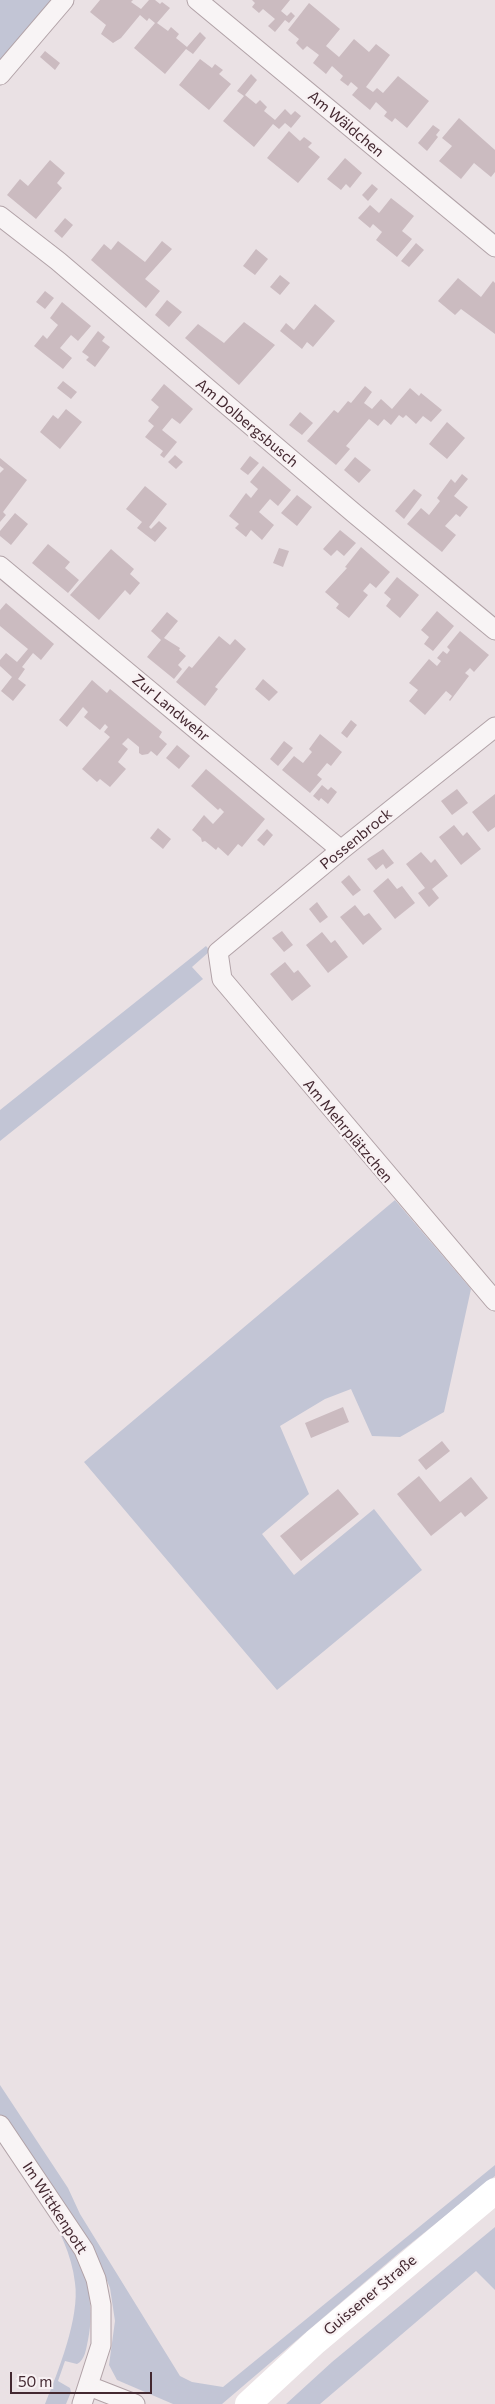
<!DOCTYPE html>
<meta charset="utf-8">
<style>
body{margin:0}
#map{position:relative;width:495px;height:2404px;overflow:hidden;background:#eae1e4;font-family:Commissioner,sans-serif}
canvas{display:block}
.scale{position:absolute;left:10px;top:2372px;width:142px;height:22px;box-sizing:border-box;border:2px solid #432830;border-top:0;padding-left:6px;font-size:15px;line-height:18px;white-space:nowrap;color:#432830;-webkit-text-stroke:4px #f8f1f3;paint-order:stroke}
</style>
<div id="map">
<canvas width="495" height="2404"></canvas>
<div class="scale">50 m</div>
</div>
<script>
const context = document.querySelector('canvas').getContext('2d');
context.lineJoin = 'round';
function paint(path, color) { context.fillStyle = color; context.fill(path, 'evenodd'); }
function trace(path, color, width, dash) { context.strokeStyle = color; context.lineWidth = width; context.lineCap = dash ? 'butt' : 'round'; context.setLineDash(dash || []); context.stroke(path); }
function drawText(font, color, halo, rows, align = 'center') {
  context.font = font + ' Commissioner,sans-serif'; context.lineWidth = 4.5; context.setLineDash([]); context.textBaseline = 'middle'; context.strokeStyle = halo; context.fillStyle = color; for (const [text, x, y, turn = 0] of rows) {
    context.save(); context.translate(x, y); context.rotate((+turn || 0) * Math.PI / 180); context.textAlign = isNaN(turn) ? turn : align; if (halo) context.strokeText(text, 0, 0); context.fillText(text, 0, 0); context.restore();
  }
}
const green = new Path2D(`
 M0,0H58L0,68Z
 M206,946L210,951L192,967L203,979L0,1141V1110Z
 M395,1200L471,1289L444,1412L400,1437L372,1436L351,1389L325,1399L280,1426L309,1494L262,1534L294,1575L374,1509L422,1570L277,1690L84,1462Z
 M0,2085L68,2188L80,2214L180,2376L192,2382L223,2387L495,2165V2176L399,2253L222,2404H173L117,2380L109,2365L115,2321L110,2288L96,2254L85,2236L74,2226L0,2115Z
 M46,2204C54,2216 64,2227 71,2239C87,2267 95,2309 88,2340C86,2349 85,2360 77,2364L65,2361L58,2381L70,2388L71,2392L66,2404H45C58,2372 80,2317 75,2283C72,2254 58,2229 46,2204Z
 M495,2227V2290L476,2271L320,2404H286L332,2362Z`);
const building = new Path2D(`
 M100,0H133L131,2L141,9L149,0H155L160,4L162,2L170,8L157,23L168,31L171,27L179,34L176,38L187,47L200,32L206,38L193,54L186,49L165,74L134,48L155,23L149,18L147,21L140,15L121,38L113,43L101,34L106,25L90,12Z
 M252,0H290L281,11L287,16L291,12L295,16L289,23L285,20L275,32L268,26L275,19L263,9L259,13L252,7L255,3Z
 M309,3L340,29L326,46L339,57L354,39L369,52L376,44L390,55L366,87L373,92L377,88L383,93L398,76L429,101L407,128L395,118L392,122L384,116L387,112L376,102L370,110L352,95L358,88L351,82L348,86L340,80L343,76L332,66L326,74L313,63L319,55L307,46L303,50L296,43L299,39L288,30Z
 M45,51L60,63L55,70L40,57Z
 M200,59L212,68L215,64L223,70L219,74L231,84L209,110L179,85Z
 M251,74L257,80L245,95L256,104L260,100L267,107L264,111L275,120L285,109L291,115L295,111L301,116L291,128L285,123L279,129L273,124L254,147L223,121L244,96L237,91Z
 M459,118L495,150V172L491,177L474,163L461,179L439,161L452,146L442,138Z
 M433,125L440,130L436,135L438,137L427,151L418,143Z
 M289,131L300,141L304,137L312,143L308,147L320,157L298,183L267,158Z
 M345,158L362,173L350,188L346,184L341,190L327,179Z
 M50,160L65,173L57,183L62,188L36,219L7,195L20,179L28,186Z
 M372,184L378,189L368,201L362,195Z
 M391,198L414,216L402,231L412,239L397,257L376,240L382,232L373,224L370,228L358,218L370,205L379,213Z
 M65,218L73,225L62,238L54,231Z
 M118,241L145,262L162,241L172,249L145,279L160,291L146,308L91,260L104,244L111,250Z
 M416,243L424,250L409,267L401,261Z
 M256,249L268,259L255,275L243,266Z
 M280,275L290,283L280,295L270,287Z
 M458,278L481,297L493,281L495,283V334L461,309L455,315L438,301Z
 M45,291L54,298L45,309L36,302Z
 M167,300L182,312L169,327L155,315Z
 M62,302L91,326L78,341L71,335L60,348L72,358L63,369L34,346L43,335L47,339L58,325L50,318Z
 M315,304L335,321L313,347L307,342L302,349L280,331L286,323L294,330Z
 M244,322L275,345L239,385L185,338L198,324L224,343Z
 M98,331L105,337L102,341L110,347L95,367L86,360L89,357L82,352Z
 M63,381L77,392L71,399L57,388Z
 M164,384L193,409L180,424L172,418L162,430L177,442L164,458L160,455L163,451L145,437L154,426L148,421L159,407L151,400Z
 M365,386L372,392L364,403L372,409L381,399L392,409L410,388L419,396L421,393L442,410L431,422L423,416L416,424L406,415L403,418L399,415L391,425L384,419L378,426L369,419L346,446L350,449L336,465L307,441L334,410L338,413L348,401L351,403Z
 M66,409L82,422L60,449L40,432L53,415L58,419Z
 M300,412L313,423L302,435L289,425Z
 M447,422L465,438L447,459L429,444Z
 M175,455L183,462L176,469L168,462Z
 M250,456L259,463L248,475L240,469Z
 M355,457L371,470L359,483L344,470Z
 M0,458L27,480L3,512L6,515L0,522V473L4,469L0,466Z
 M263,466L291,490L278,506L270,499L259,512L274,525L262,540L251,530L246,537L235,528L239,524L229,516L246,493L251,498L258,489L250,482Z
 M462,474L468,479L454,496L468,507L460,517L456,514L445,526L456,535L442,552L407,524L421,508L429,515L440,501L437,498L451,479L455,483Z
 M145,486L167,504L149,527L151,529L159,521L167,528L155,542L137,528L142,522L126,509Z
 M414,489L422,495L404,519L395,511Z
 M297,495L312,507L297,526L281,513Z
 M15,513L28,524L11,545L0,536V531Z
 M340,530L356,543L344,556L337,550L331,556L323,549Z
 M48,544L70,562L65,568L79,580L68,593L32,563Z
 M361,547L390,572L376,588L370,583L363,591L368,595L349,618L336,608L339,604L325,592L347,568L345,567Z
 M279,548L289,551L283,567L273,563Z
 M111,549L134,569L130,574L140,583L130,595L125,590L99,620L70,595Z
 M397,577L419,595L400,618L386,606L391,599L384,593Z
 M6,603L54,644L41,660L33,653L22,667L25,669L18,679L26,685L13,701L1,691L12,677L0,666V660L6,653L17,662L28,649L0,626V610Z
 M437,611L454,626L433,651L424,644L429,637L421,630Z
 M167,612L178,621L164,638L180,648L179,650L186,656L178,665L182,669L174,679L147,657L161,640L151,631Z
 M460,631L489,655L474,672L470,668L465,673L469,676L450,701L449,700L452,696L446,691L425,715L409,701L418,690L409,683L429,659L437,666L441,661L437,658L443,651L447,654L450,650L447,647Z
 M219,636L230,645L235,639L246,649L215,687L218,689L205,706L176,682L189,666L192,668Z
 M263,679L278,692L269,701L255,689Z
 M92,680L107,693L110,689L162,732L159,737L167,744L157,756L151,751L148,754L142,755L139,753V747L128,738L122,744L128,749L118,762L126,769L110,787L100,779L97,782L82,769L110,737L104,732L108,727L105,724L100,730L84,717L88,712L83,707L67,727L59,720Z
 M351,720L357,725L347,738L341,733Z
 M320,734L342,752L331,766L327,763L317,775L322,779L310,793L282,770L294,756L303,763L312,752L309,749Z
 M284,741L293,748L278,766L270,759Z
 M177,745L190,756L179,769L166,758Z
 M206,769L265,819L242,847L238,844L228,856L218,847L216,850L205,841L202,842L201,838L192,830L204,815L213,824L224,812L220,808L218,810L191,786Z
 M322,785L328,790L331,787L337,792L328,804L321,798L319,801L313,796Z
 M457,789L468,803L452,815L441,801Z
 M495,794V827L488,832L472,812Z
 M454,825L463,836L467,832L481,849L461,865L439,837Z
 M158,828L171,839L163,849L150,838Z
 M267,829L273,835L264,846L257,840Z
 M383,849L394,863L386,869L383,864L376,870L367,859Z
 M421,852L431,863L435,859L448,876L432,889L439,898L429,907L418,893L425,888L406,864Z
 M349,875L361,890L353,896L341,882Z
 M388,878L397,889L402,886L415,903L395,919L373,891Z
 M317,902L328,917L320,923L309,909Z
 M355,905L364,916L369,913L382,929L363,945L340,917Z
 M282,931L293,945L284,952L272,938Z
 M322,932L331,943L335,940L348,957L328,973L306,945Z
 M285,962L294,973L298,970L311,986L292,1001L270,974Z
 M343,1407L349,1422L311,1438L305,1423Z
 M442,1441L450,1451L426,1470L418,1460Z
 M419,1476L440,1502L471,1477L488,1498L465,1517L461,1512L431,1536L397,1494Z
 M338,1489L359,1514L301,1561L280,1536Z`);
const street = new Path2D(`
 M197,0L495,247
 M0,75L64,0
 M0,216L58,261L355,514L495,630
 M0,566L341,850
 M495,727L341,850L218,952L222,979L495,1301
 M0,2125L84,2250L96,2279L101,2305V2345L82,2404
 M89,2386L135,2404`);
const secondary = new Path2D(`
 M248,2404L315,2342L495,2191`);
const streetNames = [
 ["Am Wäldchen",346,124,40],
 ["Am Dolbergsbusch",247,423,40],
 ["Zur Landwehr",171,708,40],
 ["Possenbrock",356,839,-39],
 ["Am Mehrplätzchen",348,1131,50],
 ["Im Wittkenpott",55,2208,57],
 ["Guissener Straße",370,2295,-40]
];
paint(green, '#c2c5d5');
paint(building, '#cbbbc0');
trace(street, '#b1a2a7', 21);
trace(street, '#f8f4f5', 19);
trace(secondary, '#fff', 26);
drawText('15px', '#432830', '#f8f1f3', streetNames);
</script>
